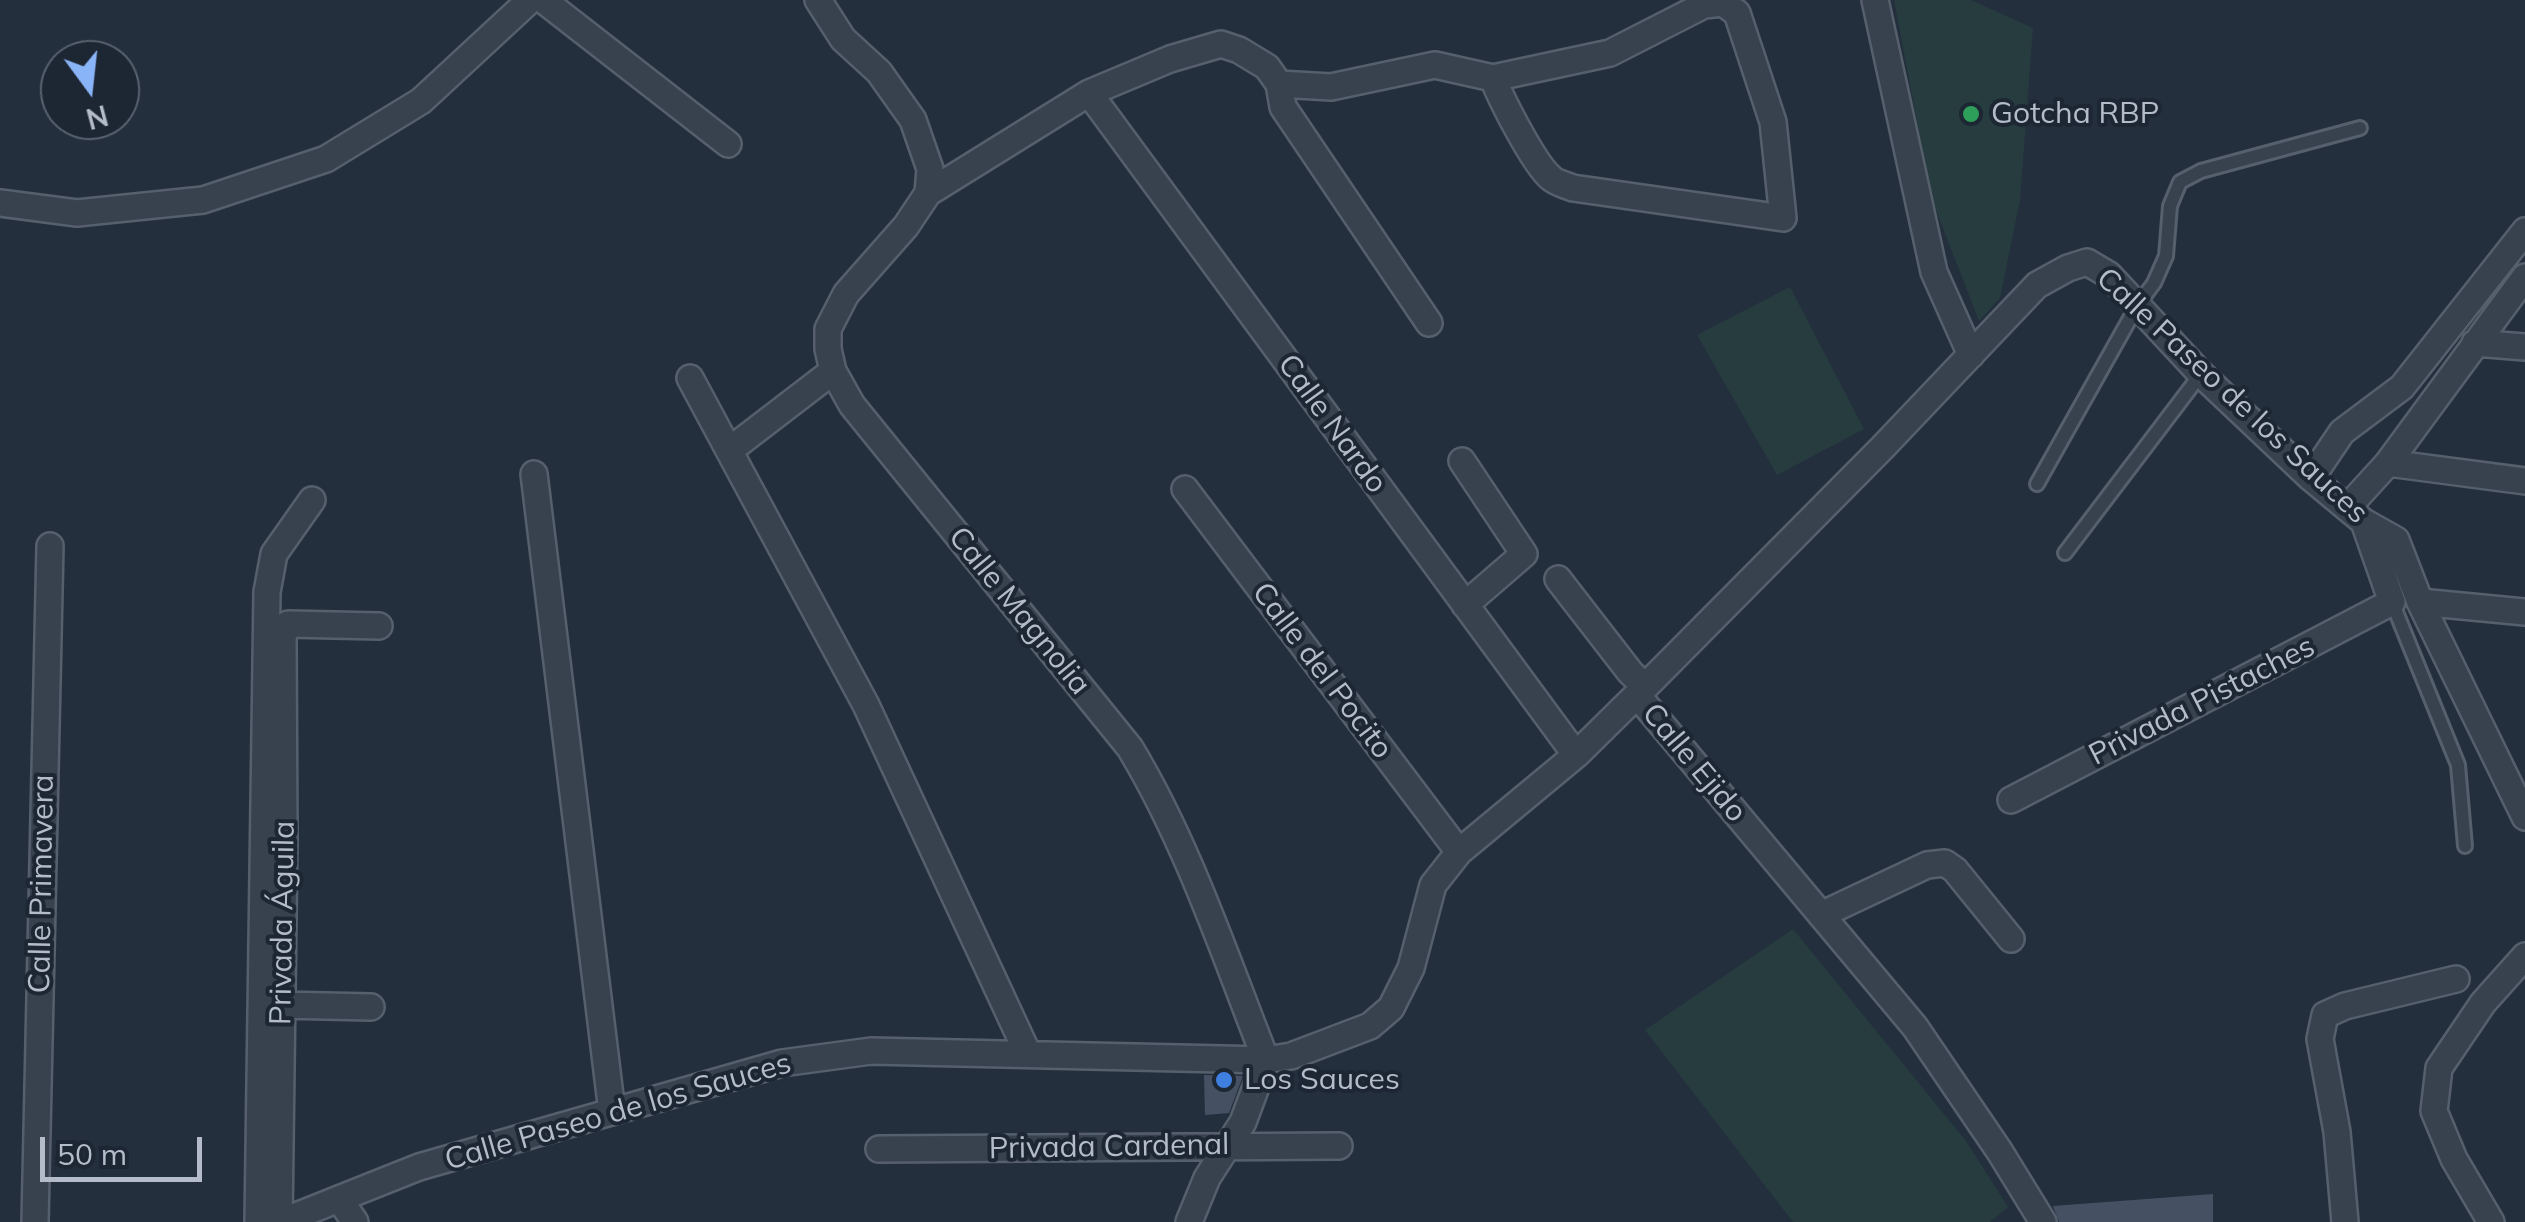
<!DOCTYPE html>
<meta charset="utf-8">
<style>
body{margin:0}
#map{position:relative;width:2525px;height:1222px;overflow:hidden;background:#242f3e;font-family:Mulish,sans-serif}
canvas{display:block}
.north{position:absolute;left:40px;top:40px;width:100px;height:100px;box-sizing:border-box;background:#1d2633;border:2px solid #59626f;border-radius:50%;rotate:165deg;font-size:28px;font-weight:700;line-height:40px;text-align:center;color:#b4bcc9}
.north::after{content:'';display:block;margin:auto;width:35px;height:45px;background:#8ab4f8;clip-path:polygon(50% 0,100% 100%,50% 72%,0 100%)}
.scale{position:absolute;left:40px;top:1137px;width:162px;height:45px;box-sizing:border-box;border:5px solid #b4bcc9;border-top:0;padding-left:12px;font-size:30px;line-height:35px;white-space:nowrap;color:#b4bcc9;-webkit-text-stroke:8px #1d2633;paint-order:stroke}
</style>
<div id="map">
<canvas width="2525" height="1222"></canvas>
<div class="north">N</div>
<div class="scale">50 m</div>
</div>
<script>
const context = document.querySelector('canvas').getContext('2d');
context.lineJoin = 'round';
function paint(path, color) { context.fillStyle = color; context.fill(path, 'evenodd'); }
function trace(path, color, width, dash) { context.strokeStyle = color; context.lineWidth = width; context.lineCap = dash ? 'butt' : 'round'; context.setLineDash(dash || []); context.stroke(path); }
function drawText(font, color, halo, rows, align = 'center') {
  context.font = font + ' Mulish,sans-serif'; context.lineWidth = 8; context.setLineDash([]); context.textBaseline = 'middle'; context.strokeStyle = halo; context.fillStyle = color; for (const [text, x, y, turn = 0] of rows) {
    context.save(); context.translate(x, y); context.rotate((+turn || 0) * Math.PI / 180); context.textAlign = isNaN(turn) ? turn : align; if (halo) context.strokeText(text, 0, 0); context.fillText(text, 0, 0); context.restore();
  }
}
const green = new Path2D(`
 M1894,0H1971L2033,28L2020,200L2000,298L1979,321L1932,200Z
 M1790,287L1864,429L1777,475L1697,335Z
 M1793,929L1966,1141L2008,1207L1990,1222H1793L1645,1030Z`);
const building = new Path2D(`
 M1204,1075L1243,1076L1229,1113L1205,1115Z
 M2213,1194V1222H2059L2053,1206Z`);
const service = new Path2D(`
 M2037,484L2137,306L2154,283L2166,256L2170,206L2180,182L2201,171L2360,128
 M2065,553L2201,374
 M2392,602L2458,765L2465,846`);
const minor = new Path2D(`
 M543,0L728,144
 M818,0L843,39L879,72L913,120L930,169L928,193
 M1875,0L1934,272L1971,355
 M1279,84L1331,87L1435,65L1493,78L1610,53L1704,5L1723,3L1737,13L1773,122L1783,218L1573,188C1566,185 1556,183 1551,178C1534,164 1501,99 1493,78
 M1089,93L1576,755
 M0,203L77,213L203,200L326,159L421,101L530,0
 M2475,343L2525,347
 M690,378L866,705L1028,1054
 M730,450L833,371
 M1462,461L1524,554L1465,605
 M2388,463L2525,481
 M534,474L612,1112
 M2311,478L2342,432L2402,387L2525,231
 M1185,489L1459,852
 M2347,508L2388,463L2525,277
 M1558,579L1630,672L1645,687
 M2420,602L2525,612
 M1637,695L1915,1027L2000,1152L2043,1222
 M2011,800L2392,602L2364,522
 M1821,915L1927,865L1945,863L1955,870L2011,939
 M282,1005L371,1007
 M1266,1060C1225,956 1188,844 1130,748L852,405L833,371L828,349V329L846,294L906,226L928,193L1089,93L1170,59L1221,44L1239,50L1267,67L1279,84L1283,107L1429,323
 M879,1149L1339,1146
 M340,1200L355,1222
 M35,1222L50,546
 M258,1222L267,592L274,554L312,500
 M279,1222L284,839L283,637L288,624L379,626
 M281,1222L419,1167L782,1063L871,1051L1266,1060L1291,1056L1370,1026L1391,1008L1411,968L1433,885L1459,852L1576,755L1645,687L1882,448L2037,285L2068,268L2087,262L2109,275L2201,374L2311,478L2364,522L2396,540L2420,602L2525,817
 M1189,1222L1207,1178L1243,1122L1266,1060
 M2345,1222L2337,1132L2320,1039L2325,1015L2345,1006L2456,979
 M2491,1222L2454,1159L2434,1111L2439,1068L2483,1003L2525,956`);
const markers = [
 [1971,114,10,"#2e9e5b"],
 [1224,1080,10,"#3f7fe0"]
];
const poiNames = [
 ["Gotcha RBP",1991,114],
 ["Los Sauces",1244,1080]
];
const streetNames = [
 ["Calle Paseo de los Sauces",2232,396,43],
 ["Calle Nardo",1332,424,54],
 ["Calle Magnolia",1019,611,51],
 ["Calle del Pocito",1322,671,53],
 ["Privada Pistaches",2202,701,-27],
 ["Calle Ejido",1694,763,50],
 ["Calle Primavera",42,884,-89],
 ["Privada Águila",283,923,-89],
 ["Calle Paseo de los Sauces",618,1112,-16],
 ["Privada Cardenal",1109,1147,-1]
];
paint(green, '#263c3f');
paint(building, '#455162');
trace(service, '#565f6c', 18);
trace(minor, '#565f6c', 30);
trace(service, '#38414e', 12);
trace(minor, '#38414e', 25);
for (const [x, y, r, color] of markers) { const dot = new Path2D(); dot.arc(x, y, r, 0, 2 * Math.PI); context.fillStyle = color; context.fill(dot); trace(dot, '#1d2633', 4); }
drawText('30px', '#b4bcc9', '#1d2633', poiNames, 'left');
drawText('30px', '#b4bcc9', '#1d2633', streetNames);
</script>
